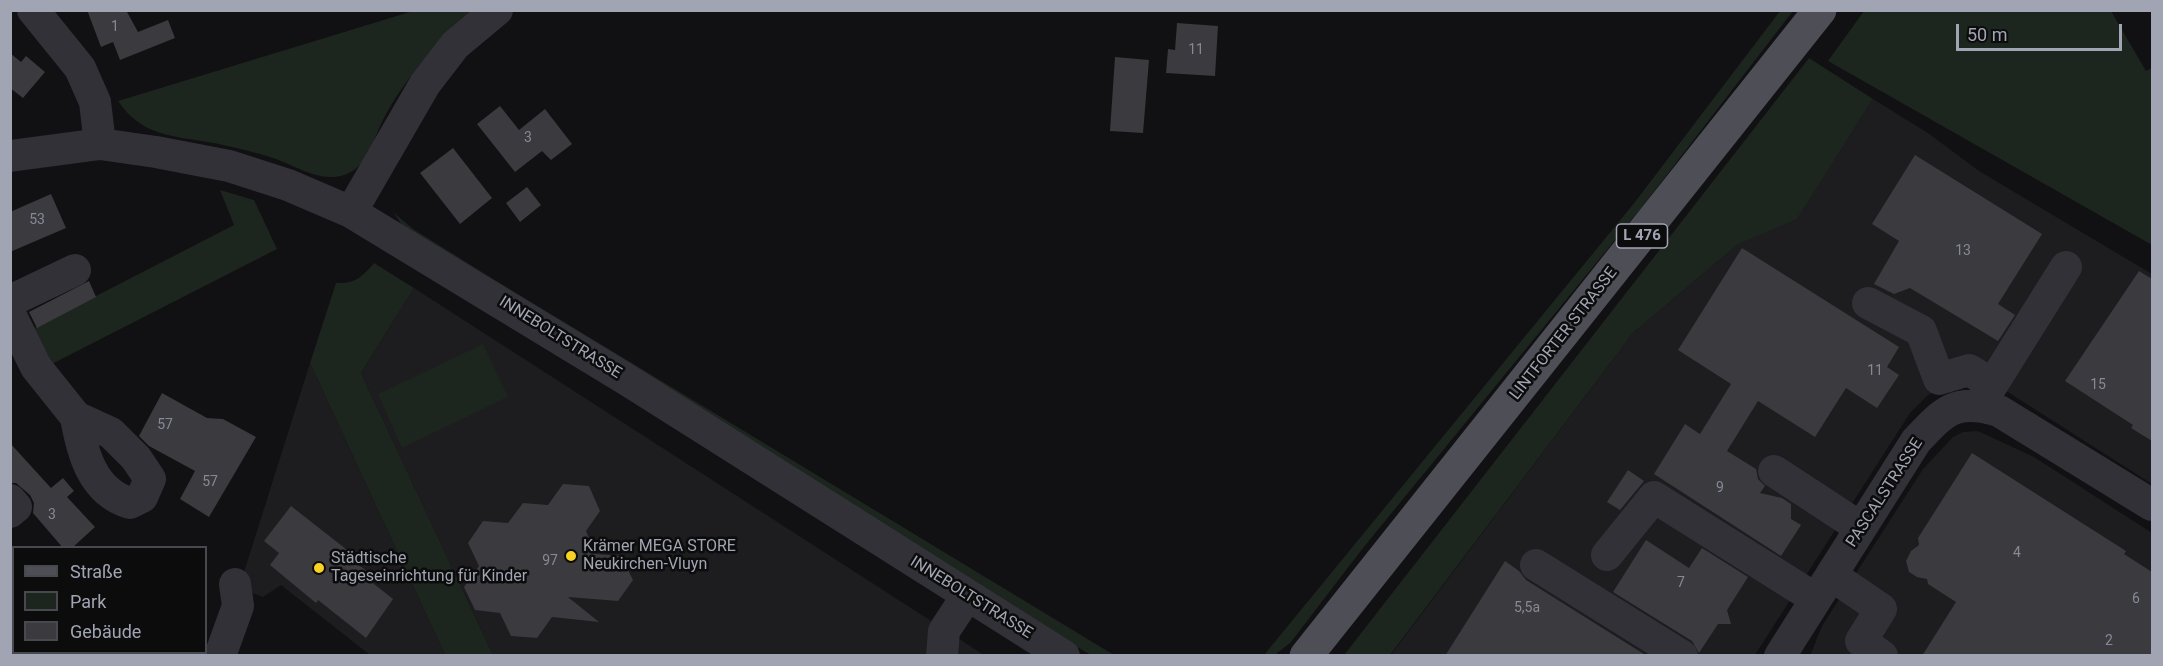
<!DOCTYPE html>
<meta charset="utf-8">
<style>
body{margin:0}
#map{position:relative;width:2163px;height:666px;overflow:hidden;background:#111012;font-family:Roboto,sans-serif}
canvas{display:block}
.frame{position:absolute;inset:0;border:12px solid #a1a4b3;pointer-events:none}
.legend{position:absolute;left:12px;top:546px;width:195px;height:108px;box-sizing:border-box;background:#0c0c0d;border:2px solid #48494f;margin:0;padding:8px 10px;list-style:none;font-size:18px;color:#a1a4b3}
.legend li{display:flex;align-items:center;gap:12px;height:30px}
.legend b{width:30px;border:2px solid #48494f}
.scale{position:absolute;left:1956px;top:24px;width:166px;height:27px;box-sizing:border-box;border:3px solid #a1a4b3;border-top:0;padding-left:8px;font-size:18px;line-height:21px;white-space:nowrap;color:#a1a4b3;-webkit-text-stroke:4px #0c0c0d;paint-order:stroke}
</style>
<div id="map">
<canvas width="2163" height="666"></canvas>
<div class="frame"></div>
<ul class="legend">
<li><b style="height:8px;background:#4d4e56"></b>Straße</li>
<li><b style="height:16px;background:#1d251f"></b>Park</li>
<li><b style="height:16px;background:#3a3a3f"></b>Gebäude</li>
</ul>
<div class="scale">50 m</div>
</div>
<script>
const context = document.querySelector('canvas').getContext('2d');
context.lineJoin = 'round';
function paint(path, color) { context.fillStyle = color; context.fill(path, 'evenodd'); }
function trace(path, color, width, dash) { context.strokeStyle = color; context.lineWidth = width; context.lineCap = dash ? 'butt' : 'round'; context.setLineDash(dash || []); context.stroke(path); }
function drawText(font, color, halo, rows, align = 'center') {
  context.font = font + ' Roboto,sans-serif'; context.lineWidth = 5; context.setLineDash([]); context.textBaseline = 'middle'; context.strokeStyle = halo; context.fillStyle = color; for (const [text, x, y, turn = 0] of rows) {
    context.save(); context.translate(x, y); context.rotate((+turn || 0) * Math.PI / 180); context.textAlign = isNaN(turn) ? turn : align; if (halo) context.strokeText(text, 0, 0); context.fillText(text, 0, 0); context.restore();
  }
}
const built = new Path2D(`
 M1873,99L1928,133L1979,171L2152,274V484L2003,389L1947,385L1928,395L1910,413L1755,655L1390,656L1633,333L1737,245L1797,218Z
 M414,288L984,655H493L361,373Z
 M310,363L445,655H370L281,585L263,597L239,588Z
 M1978,431L2034,457L2152,533V655L1810,656L1822,626L1923,469L1953,437L1963,432Z`);
const green = new Path2D(`
 M413,11H472C439,42 407,75 385,116C377,130 373,148 363,161C356,171 344,177 332,177C313,178 293,165 276,159C258,153 241,149 223,145C180,135 145,141 118,101Z
 M1780,11H1793L1642,207L1363,548L1291,642L1275,655H1264L1635,202Z
 M1864,11H2111L2146,71L2152,68V245L1828,61Z
 M1809,58L1873,99L1797,219L1737,245L1633,333L1390,655H1344Z
 M220,190L254,200L277,249L44,368L26,332L234,225Z
 M393,212L413,229L498,282L1114,655H1091L973,587L402,225Z
 M374,263L414,288L361,373L493,655H445L310,363L336,283C355,284 362,277 374,263Z
 M483,344L508,397L402,448L378,394Z`);
const building = new Path2D(`
 M87,10H126L138,32L168,20L175,38L120,60L113,42L101,47Z
 M1177,23L1218,26L1215,76L1166,73L1168,49L1175,50Z
 M10,53L21,62L26,56L45,72L23,98L10,88Z
 M1115,57L1149,60L1143,133L1110,131Z
 M500,106L519,130L545,109L572,144L551,160L542,151L515,172L477,124Z
 M453,148L492,198L460,224L420,173Z
 M1915,155L2042,234L1998,304L2015,315L1998,341L1910,288L1894,294L1874,284L1899,241L1872,224Z
 M527,187L541,205L520,222L506,203Z
 M51,194L66,228L10,252V212Z
 M1742,248L1899,347L1887,367L1899,375L1877,408L1846,388L1815,437L1758,401L1727,451L1756,469L1758,479L1765,486L1760,493L1782,498L1791,504V519L1801,525L1781,556L1654,474L1685,424L1700,434L1731,384L1678,350Z
 M2139,271L2152,279V441L2131,428L2133,425L2065,381Z
 M89,281L96,297L37,328L29,312Z
 M162,393L207,418L223,419L256,437L209,517L180,499L195,471L149,446L139,436Z
 M10,443L51,488L63,478L74,491L67,497L95,527L72,548H63L33,513L34,503L30,495L16,483H10Z
 M1972,453L2126,551L2124,554L2152,572V656H1922L1956,602L1928,584L1927,579L1917,577L1909,572L1906,561L1911,551L1919,545L1918,538Z
 M1628,470L1644,481L1620,510L1607,502Z
 M563,484L589,486L600,511L586,531L596,554L621,556L633,580L618,601L568,597L599,622L552,617L537,638L511,636L500,613L475,610L464,587L479,566L468,543L483,521L508,523L523,503L548,505Z
 M291,506L351,553L348,557L368,572L364,576L393,599L366,638L318,600L316,603L270,565L279,553L264,541Z
 M1646,540L1689,568L1702,548L1748,577L1727,610L1731,624H1718L1699,653L1692,641L1613,592Z
 M1505,561L1519,571L1526,580L1647,656H1445Z`);
const minor = new Path2D(`
 M33,10L80,68L95,102L100,144
 M10,156L100,144L156,152L229,166L288,185L351,212L629,381L1064,656
 M351,212L425,84L455,45L497,10
 M10,301L75,270
 M1868,303L1921,331L1939,379L1969,370L1992,384
 M10,314L36,367L76,417L111,433L136,458L150,479L142,497L130,503C92,492 82,452 76,417
 M1982,401L2066,267
 M1774,471L1861,528
 M10,500L16,507L10,512
 M1607,555L1654,497L1816,599
 M1536,565L1682,656
 M1831,575L1881,609L1861,641L1882,656
 M10,579L14,580
 M220,656L238,606L235,584
 M942,656L944,631L967,596
 M1780,656L1916,441C1945,410 1956,398 1999,411L2152,505`);
const major = new Path2D(`
 M1306,656L1820,10`);
const markers = [
 [571,556,6,"#f7d224"],
 [319,568,6,"#f7d224"]
];
const numberNames = [
 ["1",115,27],
 ["11",1196,50],
 ["3",528,138],
 ["53",37,220],
 ["13",1963,251],
 ["11",1875,371],
 ["15",2098,385],
 ["57",165,425],
 ["57",210,482],
 ["9",1720,488],
 ["3",52,515],
 ["4",2017,553],
 ["97",550,561],
 ["7",1681,583],
 ["6",2136,599],
 ["5,5a",1527,608],
 ["2",2109,641]
];
const shields = [
 [1642,236,51]
];
const shieldNames = [
 ["L 476",1642,236]
];
const streetNames = [
 ["LINTFORTER STRASSE",1564,334,-52],
 ["INNEBOLTSTRASSE",560,338,32],
 ["PASCALSTRASSE",1885,493,-57],
 ["INNEBOLTSTRASSE",971,598,32]
];
const poiNames = [
 ["Krämer MEGA STORE",583,547],
 ["Neukirchen-Vluyn",583,565],
 ["Städtische",331,559],
 ["Tageseinrichtung für Kinder",331,577]
];
paint(built, '#1d1c1f');
paint(green, '#1d251f');
paint(building, '#3a3a3f');
trace(minor, '#313137', 32);
trace(major, '#4d4e56', 33);
for (const [x, y, r, color] of markers) { const dot = new Path2D(); dot.arc(x, y, r, 0, 2 * Math.PI); context.fillStyle = color; context.fill(dot); trace(dot, '#0c0c0d', 2); }
drawText('14px', '#878a96', null, numberNames);
for (const [x, y, w] of shields) { const box = new Path2D(); box.roundRect(x - w / 2, y - 12, w, 24, 4.5); context.fillStyle = '#0c0c0d'; context.fill(box); trace(box, '#a1a4b3', 1.5); }
drawText('bold 15px', '#a1a4b3', null, shieldNames);
drawText('16px', '#a1a4b3', '#0c0c0d', streetNames);
drawText('16px', '#a1a4b3', '#0c0c0d', poiNames, 'left');
</script>
